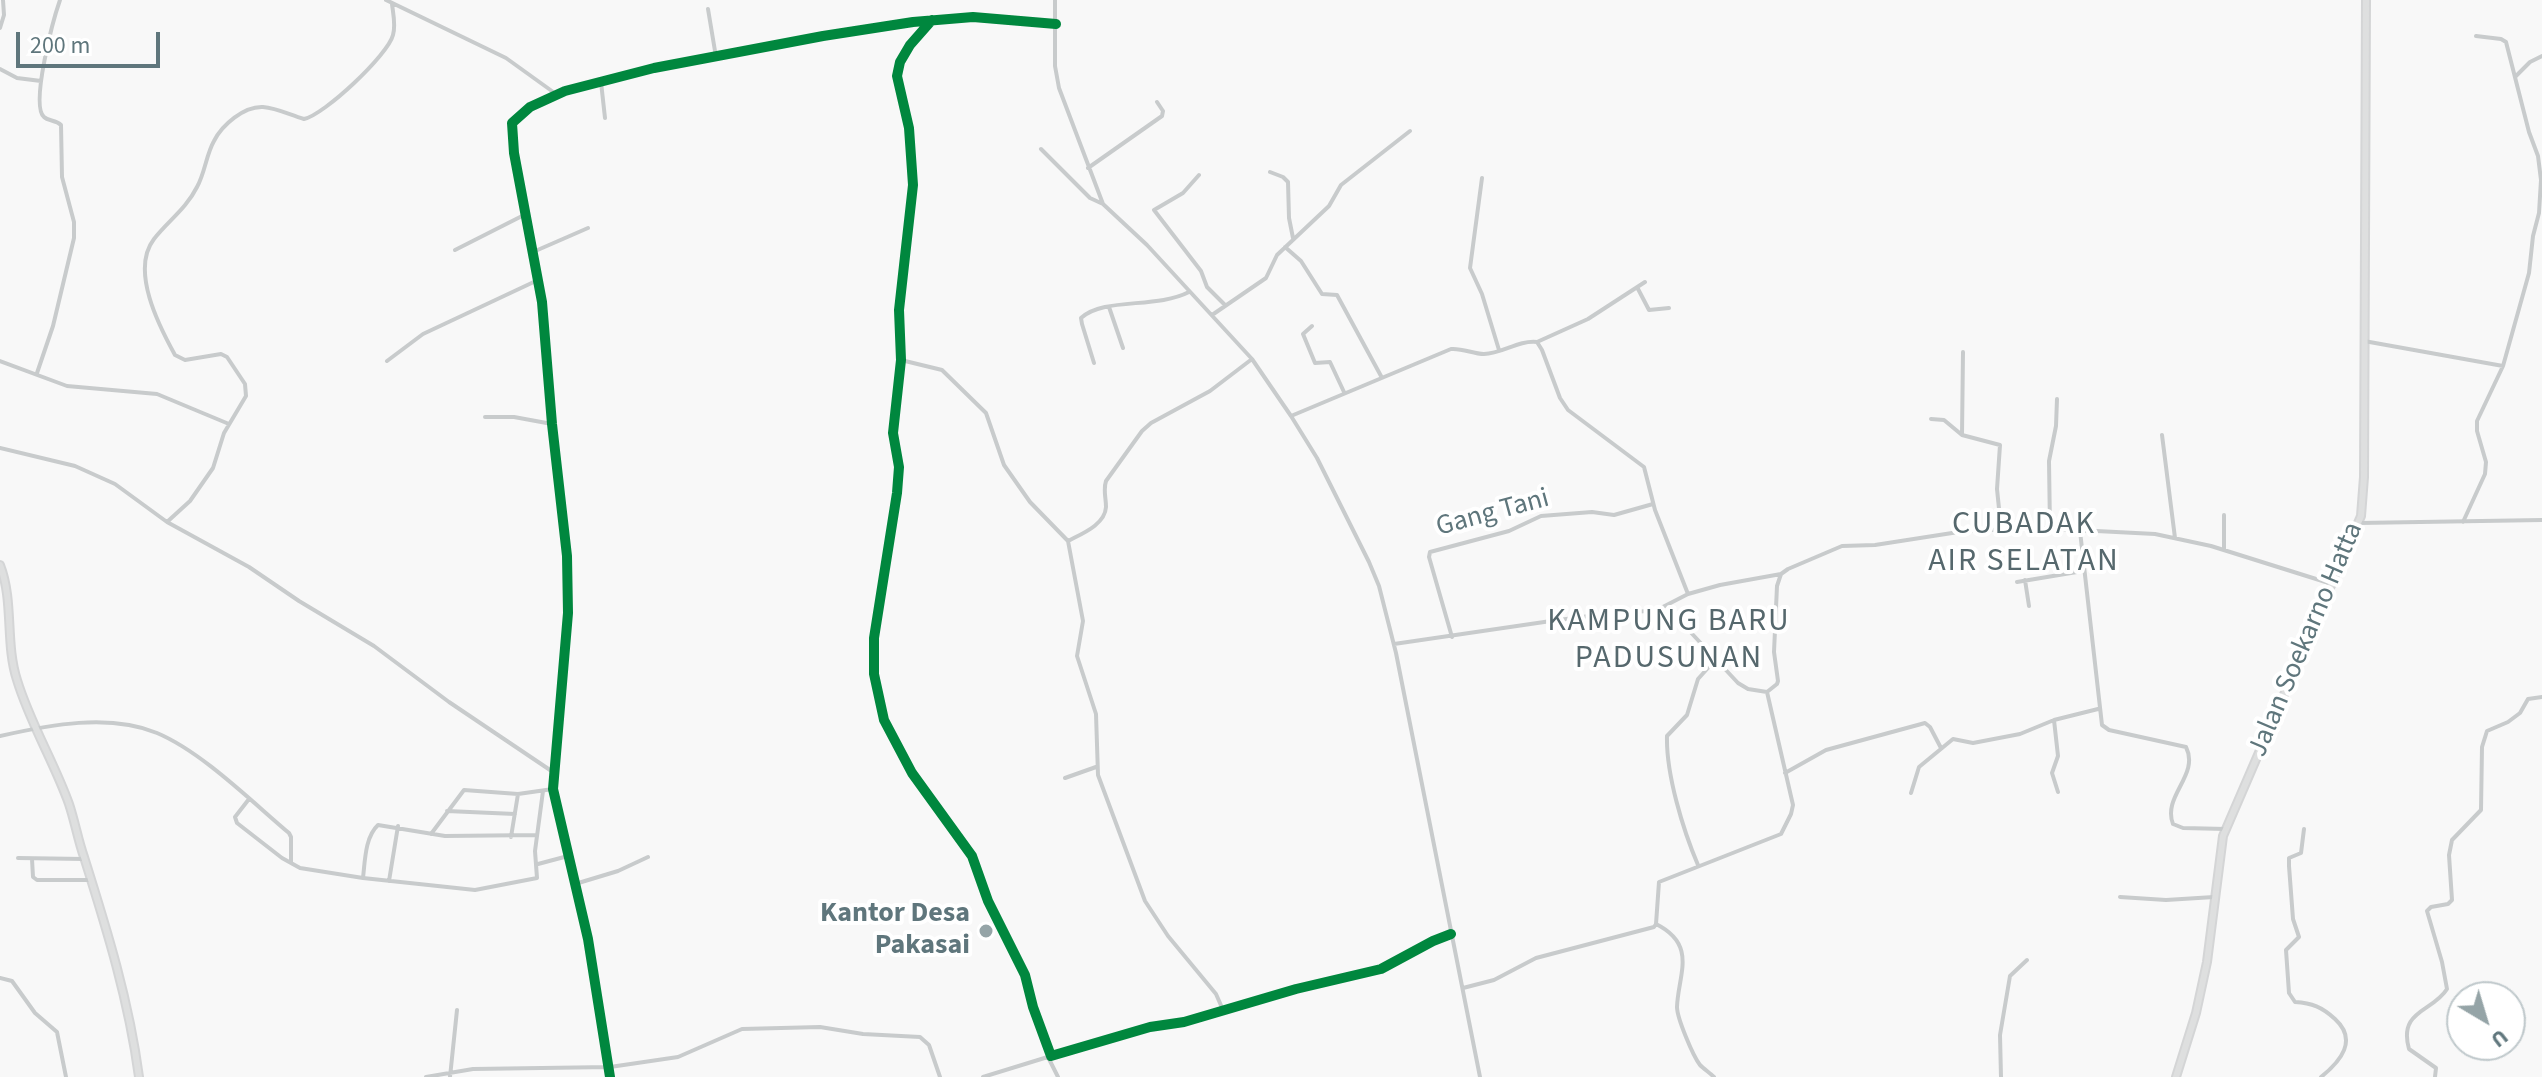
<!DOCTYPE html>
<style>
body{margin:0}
#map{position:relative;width:2542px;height:1077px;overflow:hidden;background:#f8f8f8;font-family:"Source Sans 3",sans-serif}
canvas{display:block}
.north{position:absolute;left:2446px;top:981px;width:80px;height:80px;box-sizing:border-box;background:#fff;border:2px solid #bfc8cb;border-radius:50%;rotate:142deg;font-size:22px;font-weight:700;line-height:32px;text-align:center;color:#5f767c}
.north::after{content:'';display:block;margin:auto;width:28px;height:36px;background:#95a4a7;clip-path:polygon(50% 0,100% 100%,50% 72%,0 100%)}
.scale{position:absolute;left:16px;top:32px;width:144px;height:36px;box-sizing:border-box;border:4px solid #5f767c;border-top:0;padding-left:10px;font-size:24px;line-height:28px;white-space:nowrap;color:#5f767c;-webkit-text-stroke:6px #fff;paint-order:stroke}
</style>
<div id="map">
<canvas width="2542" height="1077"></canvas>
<div class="north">U</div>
<div class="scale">200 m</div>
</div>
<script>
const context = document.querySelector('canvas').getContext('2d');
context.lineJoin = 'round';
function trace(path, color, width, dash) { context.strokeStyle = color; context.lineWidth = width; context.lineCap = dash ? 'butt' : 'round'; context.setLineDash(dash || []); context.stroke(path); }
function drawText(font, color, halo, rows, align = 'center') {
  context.font = font + ' "Source Sans 3",sans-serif'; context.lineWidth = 8; context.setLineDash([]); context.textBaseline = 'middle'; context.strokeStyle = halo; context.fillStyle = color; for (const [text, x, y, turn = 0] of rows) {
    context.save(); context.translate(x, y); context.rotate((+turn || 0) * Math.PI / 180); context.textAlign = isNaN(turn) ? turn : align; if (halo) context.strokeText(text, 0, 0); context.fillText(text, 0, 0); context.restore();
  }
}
const street = new Path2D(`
 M386,0L506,58L556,94
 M1055,0V66L1059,88L1103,204L1147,245L1252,359L1291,416L1317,458L1369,562L1379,586L1396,653L1480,1077
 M708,9L716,57
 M930,22L910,45L900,62L897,76L909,128L913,185L899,310L901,360L893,433L899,467L897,493L874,638V674L884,720L912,773L972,856L988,901L1025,975L1033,1007L1051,1056L1150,1027L1184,1022L1296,989L1381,969L1433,941L1451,934
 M0,28L4,15L3,0
 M0,69L17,78L41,81
 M2515,77L2530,62L2542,56
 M601,82L605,118
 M1041,149L1090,198L1103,204
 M1088,168L1162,116L1163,111L1157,102
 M1270,172L1283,177L1288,182L1289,218L1293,238
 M1199,175L1183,193L1154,210L1201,271L1207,287L1225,305
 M1482,178L1470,268L1482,294L1499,350
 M1285,247L1301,261L1322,294L1337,295L1381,376
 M455,250L526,214
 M533,252L588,228
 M1637,287L1649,310L1669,308
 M1109,307L1123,348
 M1212,315L1266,278L1277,255L1329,206L1341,185L1410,131
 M1312,326L1303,334L1315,363L1330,362L1344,392
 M2364,341L2503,366L2529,273L2533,236L2539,213L2541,180L2538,156L2529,132L2506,42L2501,39L2476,36
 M1537,342L1588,319L1645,282
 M1963,352L1962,435L2000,445L1997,489L2001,528
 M901,360L942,370L986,413L1004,465L1030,502L1068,541L1083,621L1077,656L1096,714L1098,775L1145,901L1168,936L1216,994L1223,1010
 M0,361L67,386L157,394L229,424
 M387,361L423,334L538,280
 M1094,363L1082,324L1081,318C1104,297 1156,309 1189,292
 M37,373L53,326L74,238V222L62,177L61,125C56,120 48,121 44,117C30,105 54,17 60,0
 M1291,416L1451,349C1463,348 1473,354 1484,354C1502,354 1518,340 1537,342L1542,350L1560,398L1568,410L1644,467L1655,510L1688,594L1655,611
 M485,417H514L552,424
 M1931,419L1944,420L1962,435
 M2162,435L2175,538
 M0,448L75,466L115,484L167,522L249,567L299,601L374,646L449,702L553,772
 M167,522L190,501L213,468L224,433L246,396L245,384L227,357L221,354L185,360L175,355C159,326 130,270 154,239C168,221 186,209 197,187C205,173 206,155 214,141C222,125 244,106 263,107C277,108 290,115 304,119C324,115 388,55 393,35C396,25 393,13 392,4
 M2463,522L2485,474L2486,462L2477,431V421L2503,366
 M2359,523L2542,520
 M2050,529L2049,461L2056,426L2057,399
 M2080,531L2102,725L2109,730L2186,747C2200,775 2162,796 2173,824L2183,828L2226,829
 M1068,541C1081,534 1105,525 1106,507C1106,497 1103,490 1106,481L1142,431L1151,423L1210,391L1252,359
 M2224,550V515
 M2025,580L2029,606
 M2017,582L2083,571
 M1688,594L1720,585L1781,574
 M1452,637L1429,557L1430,552L1509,531L1541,516L1592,512L1614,515L1653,504
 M1394,644L1551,621L1620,612L1653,611L1682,623L1738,683L1748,689L1767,692L1777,684L1778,681L1774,652L1777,586L1781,574L1788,569L1842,546L1875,545L1965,531L2038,528L2155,534L2211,546L2332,584
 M2054,720L2058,756L2052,773L2058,792
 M0,736C49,725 109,713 157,733C202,752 251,801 289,833L291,837V863
 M1785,773L1826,750L1925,723L1930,727L1941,748
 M1065,778L1096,767
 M1911,793L1919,767L1953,739L1973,743L2020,734L2054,720L2098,709
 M249,799L235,817L237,823L282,858L300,868L363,878L475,890L537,878L535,851L543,791
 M447,811L515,814
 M2304,829L2301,853L2289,858V866L2293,919L2299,937L2286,950L2289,993L2295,1002C2312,1003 2322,1007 2335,1019C2358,1040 2341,1061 2321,1077
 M431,834L464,790L518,794L553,789
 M511,837L518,794
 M18,858L84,859
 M32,859L33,877L37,880H91
 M538,864L568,856
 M1698,865C1683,830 1666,774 1667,736L1687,715L1698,679L1716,659
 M363,878C365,861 365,837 378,825L445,836L537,835
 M389,881L398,826
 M575,884L618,871L648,857
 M2120,897L2166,900L2214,897
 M1656,924C1698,945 1678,975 1677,1007C1677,1018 1693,1056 1700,1065C1704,1069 1710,1073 1714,1077
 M0,978L12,981L35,1013L57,1032L66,1077
 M1463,988L1494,980L1536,958L1654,927L1656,924L1659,882L1781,834L1791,814L1793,805L1767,692
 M1048,1057L1058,1077
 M426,1077L473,1069L610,1067L678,1057L742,1029L820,1027L863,1034L920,1037L929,1045L940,1077
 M450,1077L457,1010
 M610,1077L588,939L553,789L568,613L567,556L552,424L542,302L514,153L512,123L530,107L565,91L654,68L823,36L913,22L973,17L1056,24
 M983,1077L1051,1056
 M2001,1077L2000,1035L2010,976L2027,960
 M2435,1077L2436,1068L2409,1049C2398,1010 2433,1012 2447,989L2442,962L2427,911L2431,907L2448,904L2452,900L2449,855L2452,840L2481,810L2482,747L2487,731L2508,722L2520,713L2528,699L2542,697`);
const secondary = new Path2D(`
 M0,565C14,601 5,643 17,680C30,723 54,762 69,804C75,822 78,840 84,857C107,930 129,1001 139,1077
 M2176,1077L2196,1013L2207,962L2223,836L2361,516L2364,477L2366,0`);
const cycleway = new Path2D(`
 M932,20L910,45L900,62L897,76L909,128L913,185L899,310L901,360L893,433L899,467L897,493L874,638V674L884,720L912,773L972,856L988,901L1025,975L1033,1007L1051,1056L1150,1027L1184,1022L1296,989L1381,969L1433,941L1451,934
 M610,1077L588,939L553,789L568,613L567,556L552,424L542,302L514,153L512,123L530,107L565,91L654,68L823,36L913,22L973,17L1056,24`);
const markers = [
 [986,931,8,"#95a4a7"]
];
const streetNames = [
 ["Gang Tani",1493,514,-15],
 ["Jalan Soekarno Hatta",2307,640,-67]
];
const poiNames = [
 ["Kantor Desa",970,915],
 ["Pakasai",970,947]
];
const quarterNames = [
 ["CUBADAK",2024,526],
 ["AIR SELATAN",2024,563],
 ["KAMPUNG BARU",1669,623],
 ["PADUSUNAN",1669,660]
];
trace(secondary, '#d4d5d6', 10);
trace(street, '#c8cbcc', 4);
trace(secondary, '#dedfdf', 6);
trace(cycleway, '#00873e', 10);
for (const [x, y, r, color] of markers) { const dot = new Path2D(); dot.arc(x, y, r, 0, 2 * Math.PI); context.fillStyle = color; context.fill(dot); trace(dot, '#fff', 3); }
drawText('28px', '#5f767c', '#fff', streetNames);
drawText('bold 28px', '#5f767c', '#fff', poiNames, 'right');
context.letterSpacing = '2px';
drawText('32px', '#56686d', '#fff', quarterNames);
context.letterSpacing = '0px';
</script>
